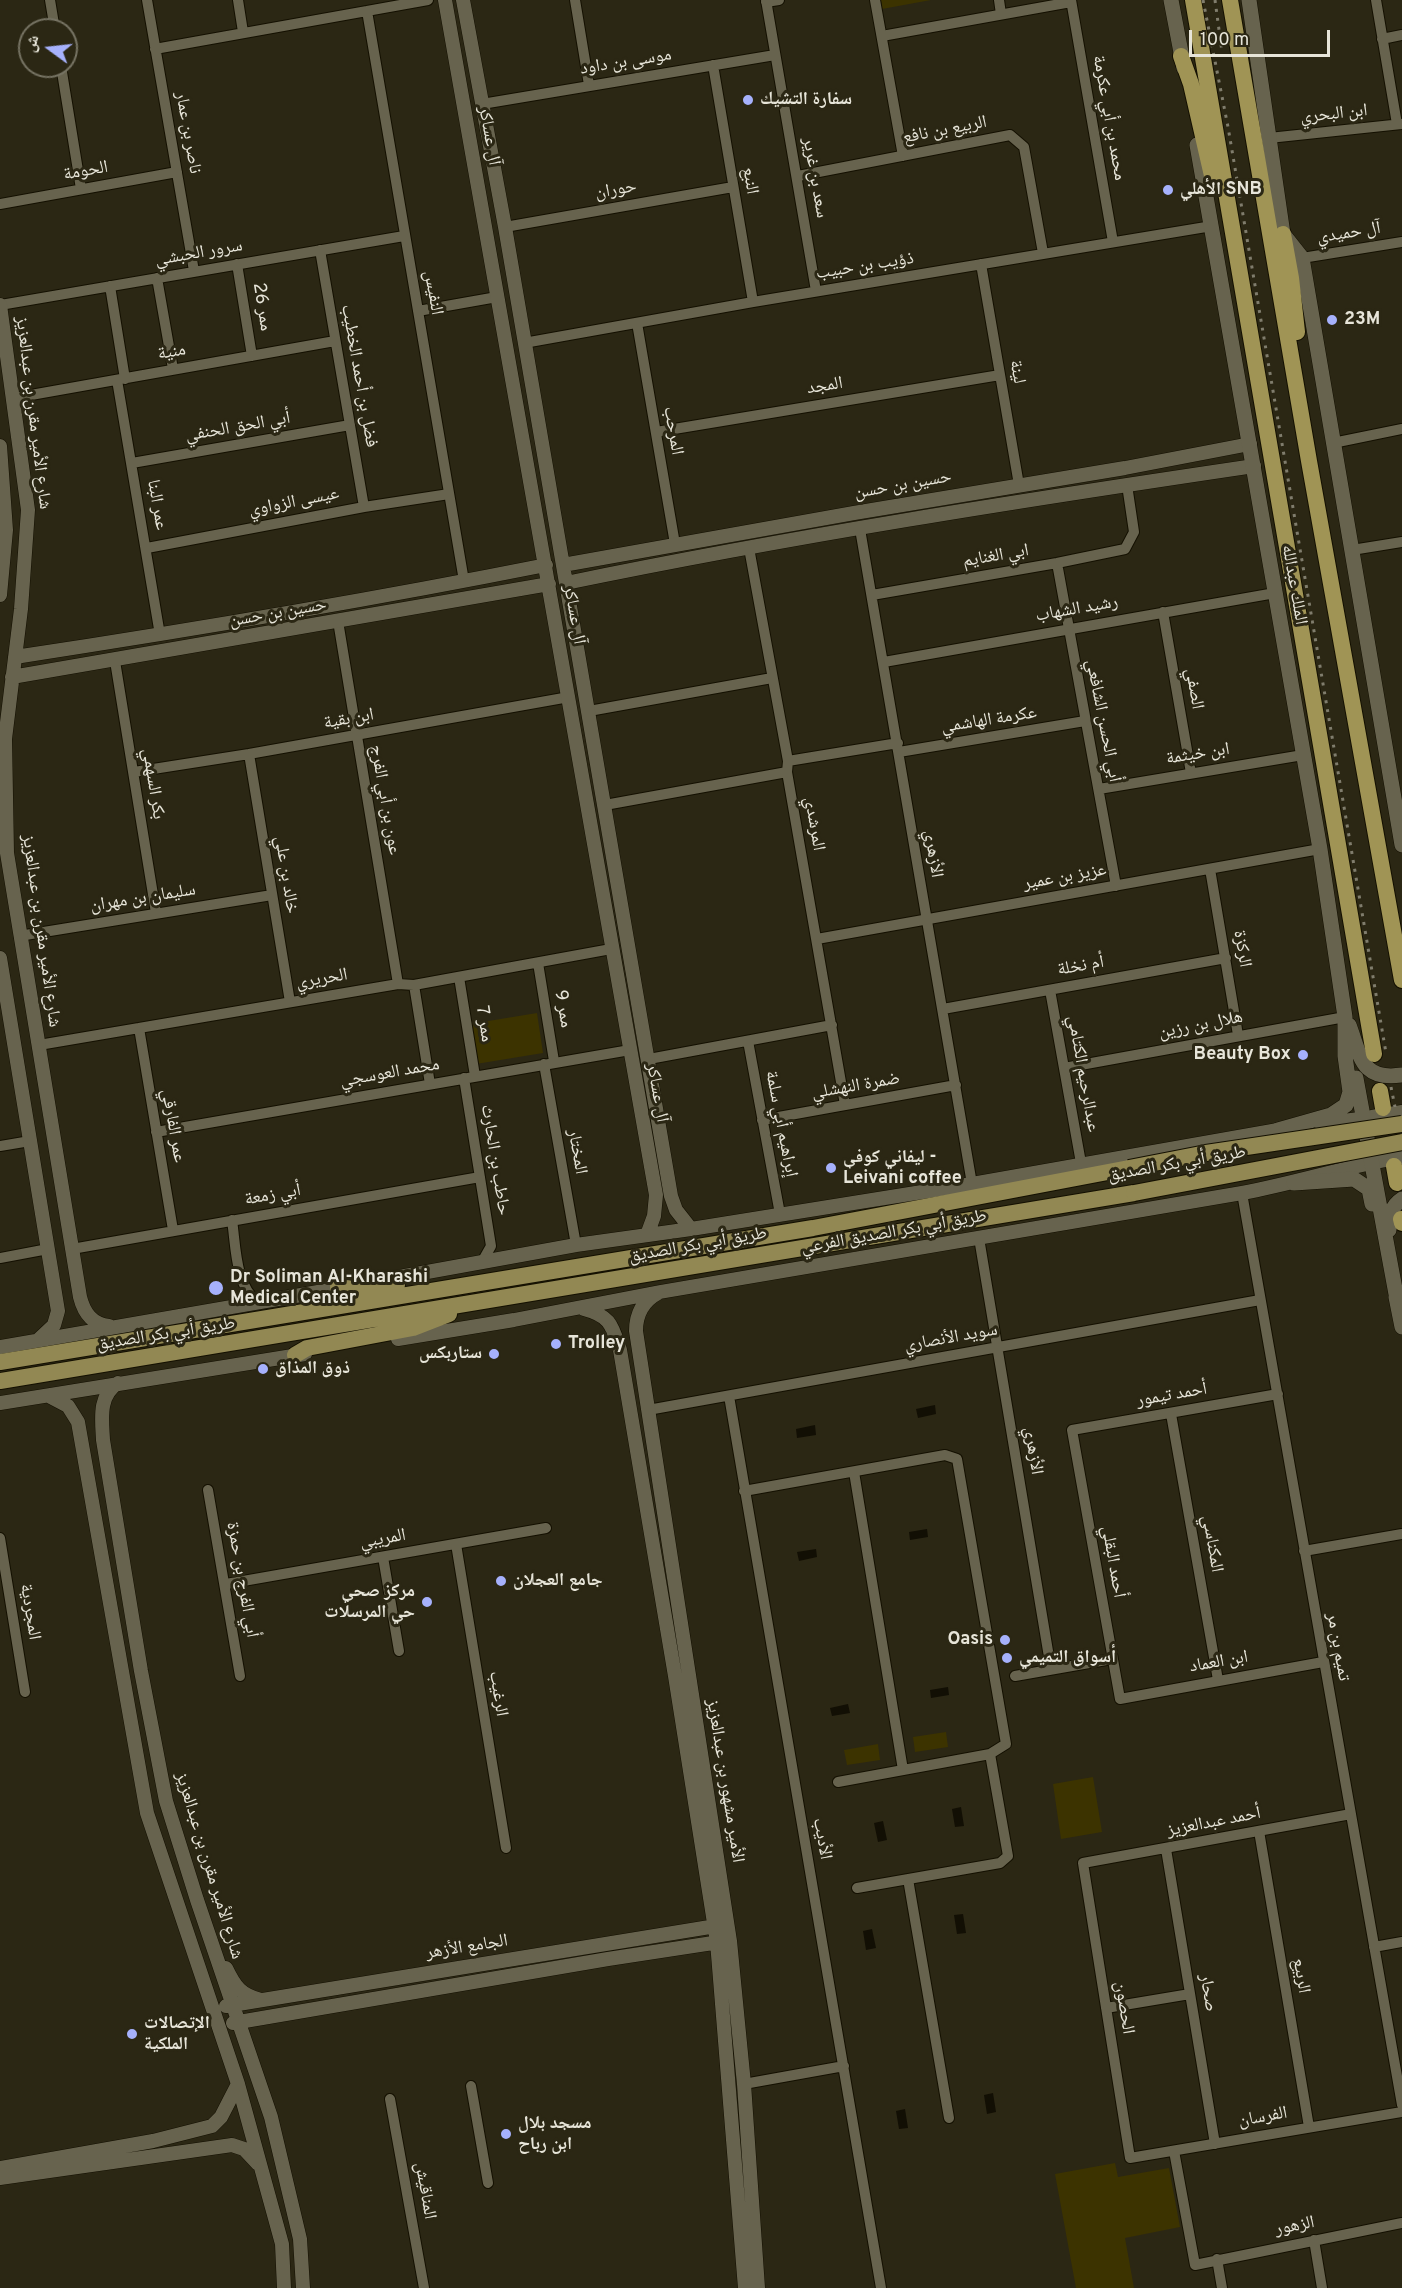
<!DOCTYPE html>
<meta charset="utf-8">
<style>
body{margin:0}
#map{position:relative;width:1402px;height:2288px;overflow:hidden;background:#2b2714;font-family:Overpass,"Noto Naskh Arabic",sans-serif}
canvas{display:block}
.north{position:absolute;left:18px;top:18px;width:60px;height:60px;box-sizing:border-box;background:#2b2714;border:2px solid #767363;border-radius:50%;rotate:285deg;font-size:16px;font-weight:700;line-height:24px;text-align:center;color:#e7e5d9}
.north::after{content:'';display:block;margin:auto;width:21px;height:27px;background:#a6b1fc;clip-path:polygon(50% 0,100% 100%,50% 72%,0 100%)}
.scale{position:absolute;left:1189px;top:30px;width:141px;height:27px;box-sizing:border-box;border:3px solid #e7e5d9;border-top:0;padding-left:8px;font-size:18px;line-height:21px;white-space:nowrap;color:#e7e5d9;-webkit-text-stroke:4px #2b2714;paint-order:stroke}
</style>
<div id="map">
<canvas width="1402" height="2288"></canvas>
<div class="north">ش</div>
<div class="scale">100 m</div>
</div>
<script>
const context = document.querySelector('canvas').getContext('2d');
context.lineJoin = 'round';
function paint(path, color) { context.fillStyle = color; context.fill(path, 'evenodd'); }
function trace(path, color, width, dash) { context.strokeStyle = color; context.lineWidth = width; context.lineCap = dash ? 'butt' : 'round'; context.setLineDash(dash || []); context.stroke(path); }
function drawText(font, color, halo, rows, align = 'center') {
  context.font = font + ' Overpass,"Noto Naskh Arabic",sans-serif'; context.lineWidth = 6; context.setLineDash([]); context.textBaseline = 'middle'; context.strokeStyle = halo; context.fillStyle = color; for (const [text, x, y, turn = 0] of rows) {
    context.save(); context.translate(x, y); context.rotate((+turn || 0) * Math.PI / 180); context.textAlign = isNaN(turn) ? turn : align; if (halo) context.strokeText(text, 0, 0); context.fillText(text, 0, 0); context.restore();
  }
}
const green = new Path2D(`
 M881,0H931L882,9Z
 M537,1013L543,1053L476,1064L470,1024Z
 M946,1732L948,1747L915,1752L913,1737Z
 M878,1744L880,1760L847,1765L844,1750Z
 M1093,1777L1102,1832L1061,1839L1053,1784Z
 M1115,2163L1118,2177L1169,2168L1180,2227L1125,2238L1134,2288H1076L1055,2174Z`);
const water = new Path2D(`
 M935,1405L936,1414L918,1418L916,1409Z
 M815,1425L816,1435L797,1438L796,1429Z
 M927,1529L928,1537L910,1540L909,1532Z
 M816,1549L817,1557L799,1561L797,1552Z
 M948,1687L949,1695L931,1698L930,1690Z
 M848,1704L850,1713L832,1716L830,1708Z
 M961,1807L964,1826L955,1827L952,1809Z
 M883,1821L887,1840L878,1842L874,1823Z
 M963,1914L966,1933L957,1934L954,1915Z
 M872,1929L876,1948L866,1950L863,1931Z
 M993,2093L996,2112L987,2114L984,2095Z
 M905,2109L908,2128L899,2129L896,2111Z`);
const minor = new Path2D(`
 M50,0L55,30
 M147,0L194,271
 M238,0L243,32
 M575,0L589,85
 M766,0L816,291
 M875,0L903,156
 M999,0L1001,14
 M1071,0L1113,242
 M1376,0L1397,124
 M766,2L779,0
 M367,11L464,581
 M882,36L1071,2
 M1382,39L1402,35
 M155,49L428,0
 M713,65L753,302
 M61,66L81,189
 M482,104L775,55
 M1269,138L1402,124
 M798,176L1010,135L1024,147L1043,253
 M0,204L177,172
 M505,227L733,187
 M320,250L364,507
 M1302,258L1402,242
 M237,264L252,356
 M981,264L1019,485
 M157,278L173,369
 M110,286L125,379
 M0,305L404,236
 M418,311L497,297
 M637,323L675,544
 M524,343L753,302L1212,226
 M117,380L160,635
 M14,398L335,341
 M656,432L1000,375
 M1333,443L1402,429
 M132,463L350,425
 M860,529L972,1184
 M147,548L364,507L449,494
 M749,548L788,761L787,772L845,1105
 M1352,550L1402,542
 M1057,563L1116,886
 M872,595L1057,563L1125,549L1134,532L1127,485
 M1163,612L1191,773
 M338,621L398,984
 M115,661L156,913
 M884,662L1275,593
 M589,711L772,678
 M899,752L1085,721
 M249,754L290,1002
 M788,761L898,743
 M134,772L249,754L569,697
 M1099,789L1303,755
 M605,805L787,772
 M1210,869L1238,1035
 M19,936L272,895
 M817,939L1320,849
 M538,963L554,1061
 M459,977L475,1076
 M414,985L430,1084
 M1050,990L1081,1163
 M943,1009L1226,958
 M139,1028L173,1230
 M748,1041L780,1214
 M39,1045L398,984L414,985L611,949
 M649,1059L832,1025
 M544,1064L576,1245
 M1064,1068L1345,1017
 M464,1078L491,1246L482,1262
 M762,1120L956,1085
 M156,1132L630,1050
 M0,1146L30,1141
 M1242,1193L1402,2105
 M232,1220C236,1247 235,1285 258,1303
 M979,1238L1051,1669
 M72,1249L480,1177
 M0,1258L48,1249
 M1278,1394L1072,1430L1120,1699L1323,1662
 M729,1396L881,2288
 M648,1410L1260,1300
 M1171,1414L1218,1680
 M854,1472L903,1770
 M208,1490L240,1676
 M744,1491L945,1455L957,1459L1006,1744L990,1754L838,1782
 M0,1538L25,1692
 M456,1544L506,1848
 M1304,1551L1402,1534
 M383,1557L399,1651
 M226,1584L546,1528
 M1015,1676L1112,1659
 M1351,1814L1083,1863L1130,2158L1402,2112
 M1259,1831L1309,2127
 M1166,1849L1215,2144
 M908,1879L949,2118
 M857,1888L1000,1863L1008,1856L990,1754
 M1374,1947L1402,1942
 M1106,2008L1190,1994
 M744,2084L844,2066
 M471,2086L488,2183
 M390,2099L424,2288
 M1174,2151L1195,2265L1402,2223
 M1314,2240L1322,2288
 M1217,2259L1222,2288`);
const tertiary = new Path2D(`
 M445,0C516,398 585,797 656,1195L654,1216L647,1235
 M463,0L505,227L671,1196L676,1210L691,1229
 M0,305L28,510L21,609L5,739L7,853L80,1297C84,1313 92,1324 109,1326
 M0,446L6,530L0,595
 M563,565L854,513L1125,468L1250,444
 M566,583C793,536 1024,500 1254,466
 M15,657C192,630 370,600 546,565
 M12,677L549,584
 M0,958L58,1311L54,1325L38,1340
 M1372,1117L1402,1112
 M383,1280L576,1245L691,1229L972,1184L1278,1130
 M658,1293C643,1301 636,1314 636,1331L730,1941L744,2084L758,2288
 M584,1309C611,1316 612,1326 620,1350L675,1676L717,1942L745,2288
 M398,1339L514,1320L660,1292L1242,1193C1296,1183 1348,1166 1402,1157
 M0,1347L347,1287
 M118,1383C98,1396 102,1419 103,1440L141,1671L166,1801L197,1900L271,2117L300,2239L303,2288
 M49,1396L68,1406L78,1422L147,1813L238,2084L282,2244L284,2288
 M0,1403L305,1354
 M226,1968C235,1987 241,1995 261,2000
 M226,2006L722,1925
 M233,2023L608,1959L726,1941
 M0,2168L153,2141L212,2126L221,2117L238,2084
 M0,2178L232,2145L244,2149L258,2164`);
const secondary = new Path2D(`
 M1171,0L1184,68
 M1249,0L1283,234L1302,258L1402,845
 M1197,145L1320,849L1345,1017V1056L1350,1092L1346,1105L1331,1115L1278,1130
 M1349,1025C1361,1057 1361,1081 1402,1075
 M1356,1078L1398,1305
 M1322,1124L1364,1119L1373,1121
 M1294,1183L1354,1179L1369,1189L1372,1204
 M1389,1230C1389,1217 1391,1206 1402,1199
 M1396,1297L1402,1327`);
const primary = new Path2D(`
 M338,1288L361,1289L397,1285
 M295,1355L307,1348L413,1328L449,1314
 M0,1362L813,1228L1129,1168
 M0,1381L1134,1193`);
const trunk = new Path2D(`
 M1193,0L1374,1054
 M1230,0L1309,461L1402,980
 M1181,56L1191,84L1213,180
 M1283,234L1291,278L1297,332
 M1380,1091L1383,1108
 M1394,1166L1397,1183
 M1401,1219L1402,1223`);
const rail = new Path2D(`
 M1203,0L1228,127L1386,1053
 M1215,0L1222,52
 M1391,1087L1395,1107`);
const primaryBridge = new Path2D(`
 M1129,1168L1206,1153L1402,1124
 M1134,1193L1402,1142`);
const markers = [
 [748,100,6,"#a6b1fc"],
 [1168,190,6,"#a6b1fc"],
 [1332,320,6,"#a6b1fc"],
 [1303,1055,6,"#a6b1fc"],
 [831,1168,6,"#a6b1fc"],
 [216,1288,8,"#a6b1fc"],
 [556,1344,6,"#a6b1fc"],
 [494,1354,6,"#a6b1fc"],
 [263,1369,6,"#a6b1fc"],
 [501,1581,6,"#a6b1fc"],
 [427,1602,6,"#a6b1fc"],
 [1005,1640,6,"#a6b1fc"],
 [1007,1658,6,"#a6b1fc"],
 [132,2034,6,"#a6b1fc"],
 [506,2134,6,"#a6b1fc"]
];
const streetNames = [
 ["موسى بن داود",626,63,-9],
 ["ابن البحري",1334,115,-6],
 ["محمد بن أبي عكرمة",1108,118,80],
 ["الربيع بن نافع",945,131,-11],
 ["ناصر بن عمار",187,133,80],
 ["آل عساكر",488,136,80],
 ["الحومة",86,172,-10],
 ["سعد بن غرير",814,178,80],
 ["النبع",749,181,80],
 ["حوران",616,191,-10],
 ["آل حميدي",1349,234,-9],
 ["سرور الحبشي",199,254,-10],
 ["ذؤيب بن حبيب",865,267,-9],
 ["النفيس",432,293,80],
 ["ممر 26",261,307,81],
 ["منية",172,353,-10],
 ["لينة",1016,372,80],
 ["فضل بن أحمد الخطيب",358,376,80],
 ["المجد",825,387,-9],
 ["شارع الأمير مقرن بن عبدالعزيز",32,413,83],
 ["أبي الحق الحنفي",238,428,-10],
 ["المرحب",672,431,80],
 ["حسين بن حسن",903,486,-10],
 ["عيسى الزواوي",294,503,-11],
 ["عمر البنا",156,505,80],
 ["ابي الغنايم",996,557,-10],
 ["الملك عبدالله",1293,585,80],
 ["رشيد الشهاب",1077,610,-10],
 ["حسين بن حسن",278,614,-10],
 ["آل عساكر",573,615,80],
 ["الصفي",1193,689,80],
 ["ابن بقية",349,720,-10],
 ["عكرمة الهاشمي",989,721,-9],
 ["أبي الحسن الشافعي",1102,721,79],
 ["ابن خيثمة",1198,755,-9],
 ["بكر السهمي",152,784,81],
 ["عون بن أبي الفرج",384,800,80],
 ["المرشدي",813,824,80],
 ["الأزهري",932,854,81],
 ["خالد بن علي",285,875,81],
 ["عزيز بن عمير",1065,878,-10],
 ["سليمان بن مهران",143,899,-9],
 ["شارع الأمير مقرن بن عبدالعزيز",40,931,82],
 ["الركزة",1241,949,80],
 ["أم نخلة",1081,967,-10],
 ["الحريري",322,980,-10],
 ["ممر 9",562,1009,80],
 ["ممر 7",483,1024,81],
 ["هلال بن رزين",1201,1026,-11],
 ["محمد العوسجي",390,1074,-10],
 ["عبدالرحيم الكتامي",1082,1074,80],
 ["ضمرة النهشلي",856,1087,-10],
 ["آل عساكر",656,1093,80],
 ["إبراهيم أبي سلمة",780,1124,79],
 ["عمر الفارقي",172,1126,80],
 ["المختار",576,1152,80],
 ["حاطب بن الحارث",494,1160,81],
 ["طريق أبي بكر الصديق",1177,1165,-10],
 ["أبي زمعة",273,1196,-10],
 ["طريق أبي بكر الصديق الفرعي",894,1233,-10],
 ["طريق أبي بكر الصديق",698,1246,-10],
 ["طريق أبي بكر الصديق",166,1335,-9],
 ["سويد الأنصاري",951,1339,-10],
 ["أحمد تيمور",1172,1396,-10],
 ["الأزهري",1032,1451,81],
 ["المريبي",383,1540,-10],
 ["المكناسي",1211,1544,80],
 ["أحمد البقلي",1112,1562,80],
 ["أبي الفرج بن حمزة",241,1580,80],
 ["المجردية",29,1612,81],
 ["تميم بن مر",1337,1647,80],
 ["ابن العماد",1219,1663,-10],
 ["الرغيب",497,1694,81],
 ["الأمير مشهور بن عبدالعزيز",724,1781,81],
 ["أحمد عبدالعزيز",1214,1823,-11],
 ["الأديب",821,1839,80],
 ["شارع الأمير مقرن بن عبدالعزيز",208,1866,73],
 ["الجامع الأزهر",467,1948,-9],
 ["الربيع",1300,1976,80],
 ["صحار",1207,1993,81],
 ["الحصون",1123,2008,81],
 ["الفرسان",1263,2118,-10],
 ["المناقيش",424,2191,80],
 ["الزهور",1295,2227,-11]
];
const poiNames = [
 ["سفارة التشيك",760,100],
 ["الأهلي SNB",1180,190],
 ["23M",1344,320],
 ["Beauty Box",1291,1055,"right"],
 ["ليفاني كوفي -",843,1158],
 ["Leivani coffee",843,1179],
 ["Dr Soliman Al-Kharashi",230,1278],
 ["Medical Center",230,1299],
 ["Trolley",568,1344],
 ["ستاربكس",482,1354,"right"],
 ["ذوق المذاق",275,1369],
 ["جامع العجلان",513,1581],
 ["مركز صحي",415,1592,"right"],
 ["حي المرسلات",415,1613,"right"],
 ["Oasis",993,1640,"right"],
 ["أسواق التميمي",1019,1658],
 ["الإتصالات",144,2024],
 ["الملكية",144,2045],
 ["مسجد بلال",518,2124],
 ["ابن رباح",518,2145]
];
paint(green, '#3c3300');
paint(water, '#120f04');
trace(minor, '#141001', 12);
trace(tertiary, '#141001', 15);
trace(secondary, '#141001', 16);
trace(primary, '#141001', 18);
trace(trunk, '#141001', 18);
trace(minor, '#67634e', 10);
trace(tertiary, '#67634e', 14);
trace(secondary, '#67634e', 15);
trace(primary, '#928853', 16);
trace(trunk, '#a09455', 16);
trace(rail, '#807d6d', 3, [3, 6]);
trace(primaryBridge, '#141001', 18, []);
trace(primaryBridge, '#928853', 16);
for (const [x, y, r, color] of markers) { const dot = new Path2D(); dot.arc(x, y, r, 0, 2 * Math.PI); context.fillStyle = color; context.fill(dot); trace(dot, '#2b2714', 2); }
drawText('18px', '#e7e5d9', '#2b2714', streetNames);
drawText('bold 18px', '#e7e5d9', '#2b2714', poiNames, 'left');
</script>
